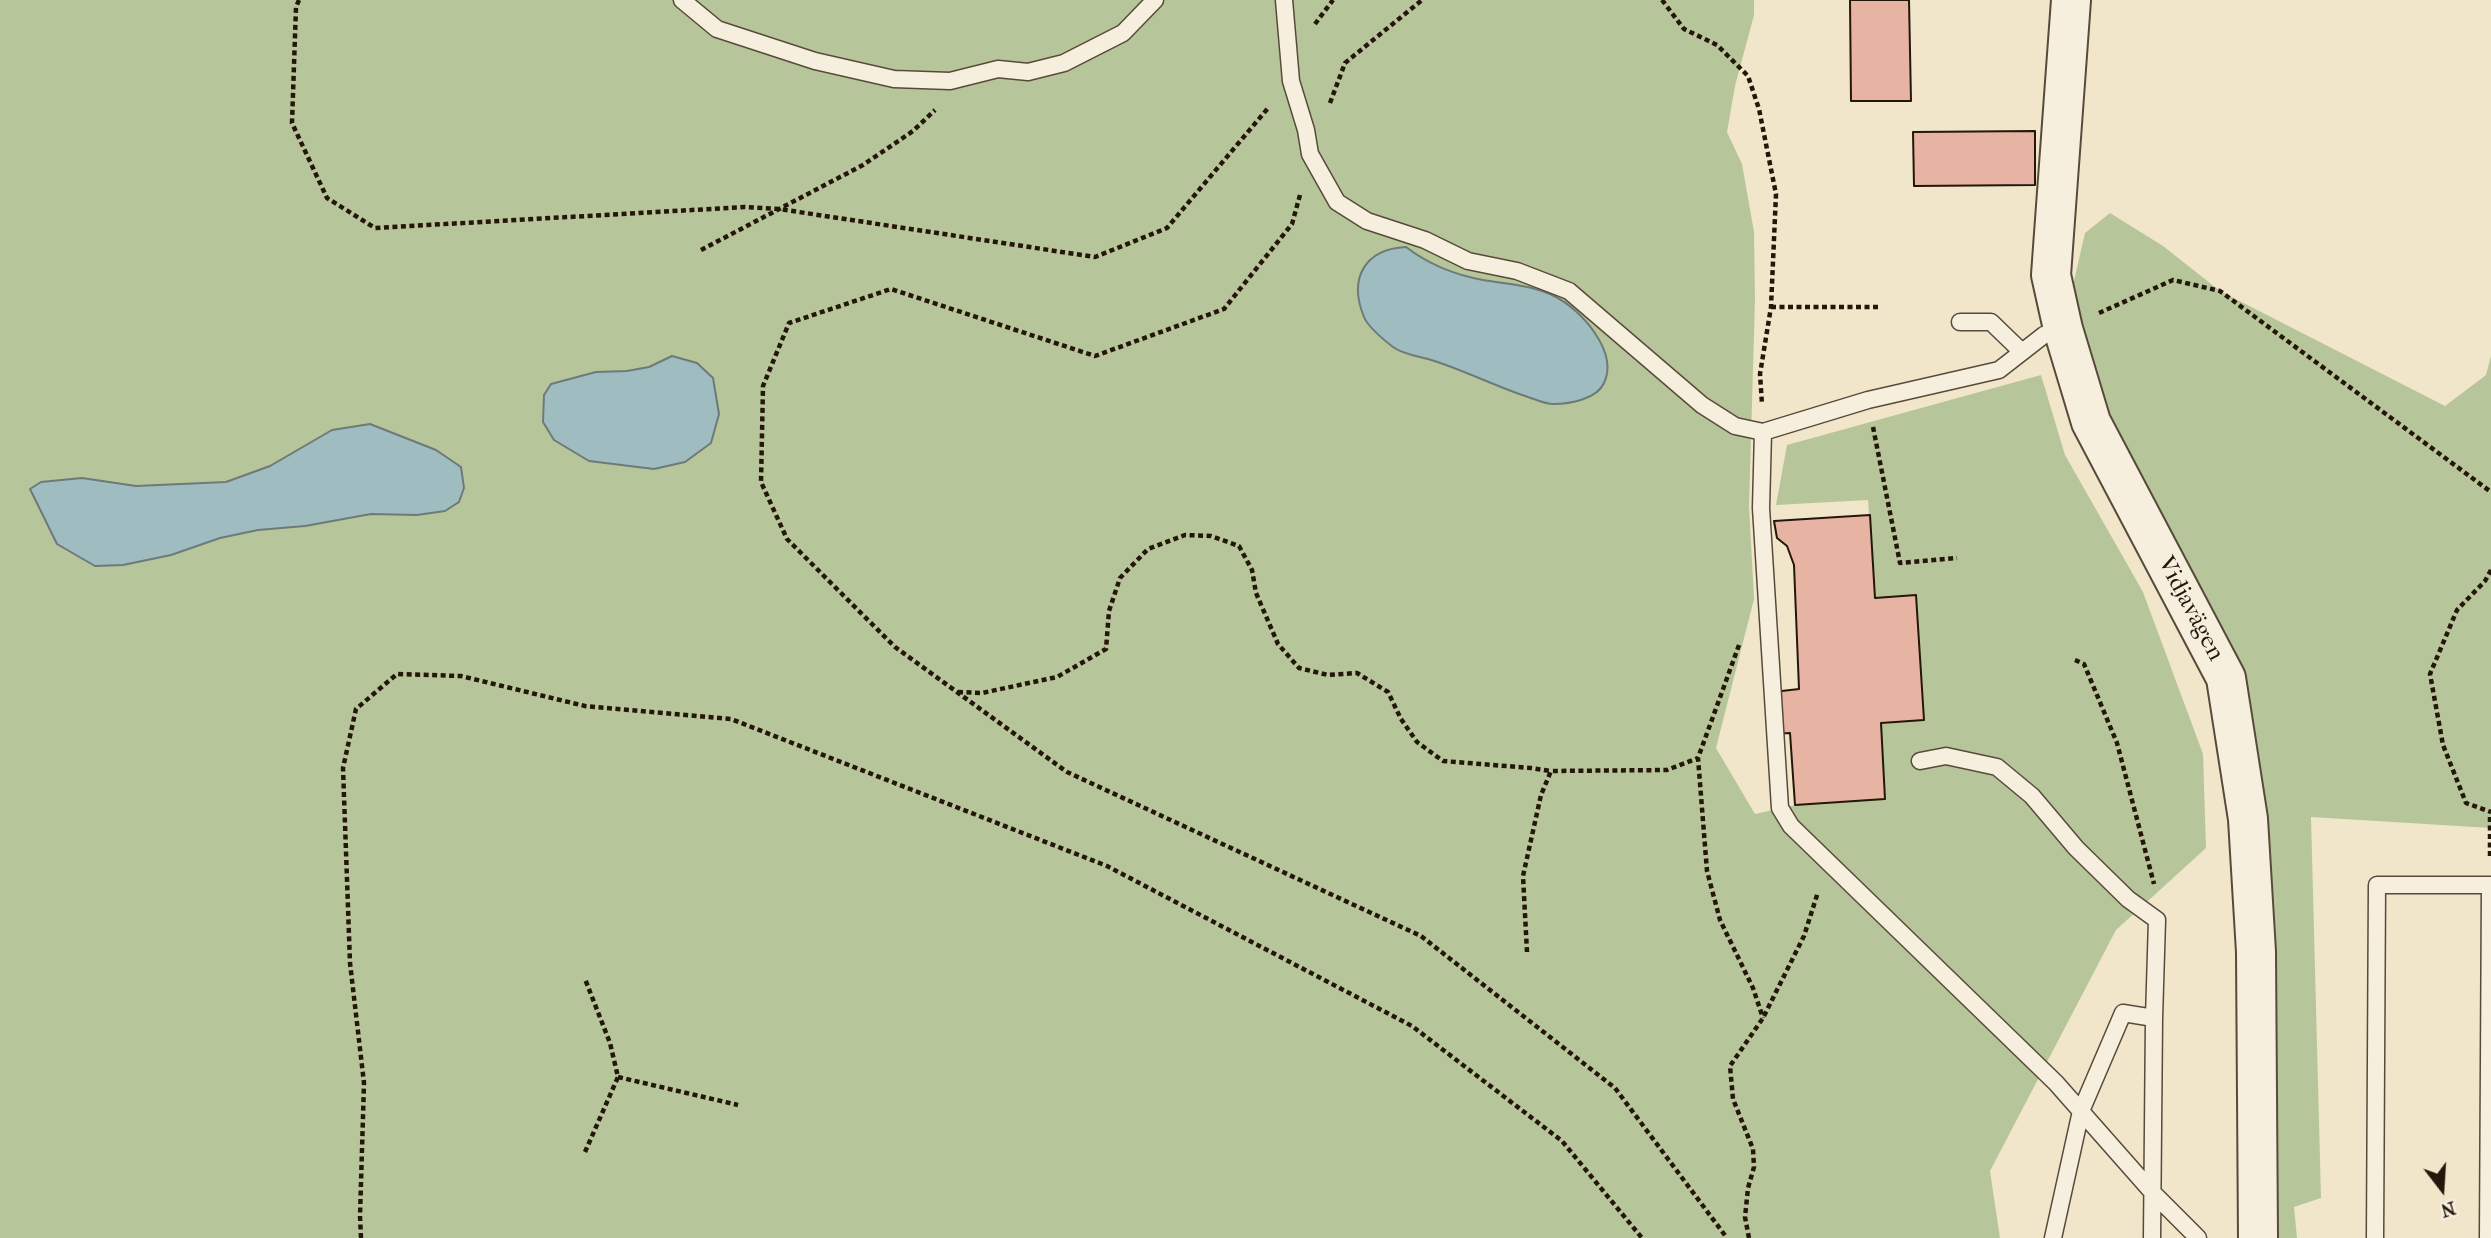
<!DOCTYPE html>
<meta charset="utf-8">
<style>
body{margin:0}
#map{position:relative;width:2491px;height:1238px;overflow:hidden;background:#f1e6ca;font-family:"IM FELL French Canon",serif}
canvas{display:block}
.north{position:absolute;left:2407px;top:1154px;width:70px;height:70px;-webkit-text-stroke:5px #f6efdd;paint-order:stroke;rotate:163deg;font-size:19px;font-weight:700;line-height:28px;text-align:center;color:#25160a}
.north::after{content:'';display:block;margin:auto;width:24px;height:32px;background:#25160a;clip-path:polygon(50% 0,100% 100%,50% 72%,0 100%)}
</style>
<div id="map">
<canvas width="2491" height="1238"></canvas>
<div class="north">N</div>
</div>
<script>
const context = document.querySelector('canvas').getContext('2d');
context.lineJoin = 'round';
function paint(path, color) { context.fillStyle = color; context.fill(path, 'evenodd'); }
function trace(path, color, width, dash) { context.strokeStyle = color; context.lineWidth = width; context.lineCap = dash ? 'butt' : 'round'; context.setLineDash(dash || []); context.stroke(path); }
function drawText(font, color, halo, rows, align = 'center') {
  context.font = font + ' "IM FELL French Canon",serif'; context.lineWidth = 7; context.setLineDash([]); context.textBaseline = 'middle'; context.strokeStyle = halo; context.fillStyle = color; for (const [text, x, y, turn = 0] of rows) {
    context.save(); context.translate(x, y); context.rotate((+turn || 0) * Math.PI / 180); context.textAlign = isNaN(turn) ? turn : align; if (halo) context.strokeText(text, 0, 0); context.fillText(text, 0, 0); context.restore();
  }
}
const green = new Path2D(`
 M0,0H1754V15L1735,86L1727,132L1742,164L1754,232L1755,299L1749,506L1754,599L1716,748L1755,814L1795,805L1885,799L1881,723L1923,720L1916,595L1875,598L1868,500L1776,505L1787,445L2041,375L2065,455L2143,592L2203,754L2206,848L2116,930L1990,1171L2000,1238H0Z
 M2110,213L2163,246L2220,291L2445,406L2486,375L2491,356V828L2311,817L2321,1198L2294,1207L2297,1238H2258L2226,678L2063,329L2085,233Z`);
const water = new Path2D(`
 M1406,247C1428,264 1456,275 1483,280C1507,284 1534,285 1556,297C1581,310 1619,352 1604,383C1597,399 1570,404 1553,404C1545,404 1535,399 1528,397C1494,386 1462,369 1428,359C1417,356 1402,354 1393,347C1384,340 1368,327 1364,317C1348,278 1365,249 1406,247Z
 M672,356L697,363L713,378L719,414L711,443L685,462L654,469L589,461L554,440L543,422L544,395L551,384L596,372L627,371L649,367Z
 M370,424L436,450L461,467L464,488L459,502L445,511L417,515L371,514L305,526L258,530L220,538L171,555L123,565L95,566L57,544L30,489L41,482L82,478L136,486L226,482L270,466L332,430Z`);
const building = new Path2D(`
 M1850,0H1909L1911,101H1851Z
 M2035,131V185L1914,186L1913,132Z
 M1870,515L1875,598L1916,595L1924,720L1881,723L1885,799L1795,805L1790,733L1775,734L1773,692L1799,689L1794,565L1787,546L1777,538L1774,521Z`);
const path = new Path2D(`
 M299,0L296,7L292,123L327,198L375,228L745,207L779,209L1095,257L1167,228L1269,107
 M1662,0L1684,29L1717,45L1748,76L1759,109L1776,194L1771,307L1760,374L1762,404
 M1315,24L1333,0
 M1330,103L1345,63L1422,0
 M1300,195L1292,224L1224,309L1095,356L891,289L789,323L763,386L761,482L787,539L895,647L1067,772L1421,936L1615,1088L1727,1238
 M701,250L863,165L913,131L935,110
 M1771,307H1879
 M2099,313L2173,280L2220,291L2491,492
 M1873,427L1900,563L1957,558
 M2491,570L2485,581L2457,610L2430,674L2443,745L2466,803L2491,812
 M1739,645L1698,758L1707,871L1720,920L1753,988L1763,1018
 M2075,660L2084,664L2117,743L2154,884
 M958,692L982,693L1057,677L1106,649L1109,611L1120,578L1148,549L1185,535L1211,536L1239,546L1252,570L1256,593L1278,644L1299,668L1328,675L1357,673L1388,692L1401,719L1417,742L1443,761L1531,768L1551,771
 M2490,856V812
 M1527,952L1523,876L1541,795L1551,771L1667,770L1698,758
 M618,1077L738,1105
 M585,1152L618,1077L610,1043L585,979
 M361,1238L360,1216L364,1083L350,963L343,768L356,709L397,674L461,676L585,706L731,719L1107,866L1412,1026L1562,1141L1642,1238
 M1749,1238L1745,1217L1748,1188L1754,1167L1753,1149L1733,1099L1730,1066L1763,1018L1804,936L1818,892`);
const service = new Path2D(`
 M682,0L717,29L815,61L894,79L950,81L998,69L1028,72L1064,63L1123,33L1155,0
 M1284,0L1291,81L1306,130L1310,154L1337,202L1367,221L1425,240L1468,261L1517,271L1569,291L1702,405L1735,426L1763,432L1868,400L1999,370L2044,335L2063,329
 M1960,322H1991L2022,352
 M1763,432L1761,508L1780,808L1791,826L2056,1083L2153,1193L2198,1238
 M1920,761L1946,756L1997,767L2032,796L2076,848L2128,899L2157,920L2154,1018
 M2053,1238L2081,1111L2123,1013L2154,1018L2152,1238
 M2375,1238L2377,885H2490L2488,1238`);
const tertiary = new Path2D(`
 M2071,0L2051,275L2063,329L2091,422L2226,678L2248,819L2256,952L2258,1238`);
const streetNames = [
 ["Vidjavägen",2190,609,62]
];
paint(green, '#b6c69a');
paint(water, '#9fbdc1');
trace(water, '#6e7a78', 2);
paint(building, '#e7b4a4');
trace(building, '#25160a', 2);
trace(service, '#584a3a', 19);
trace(tertiary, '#584a3a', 42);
trace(path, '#25160a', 4.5, [5, 3.5]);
trace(service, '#f6efdd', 16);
trace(tertiary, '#f6efdd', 38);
drawText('24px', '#25160a', '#f6efdd', streetNames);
</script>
